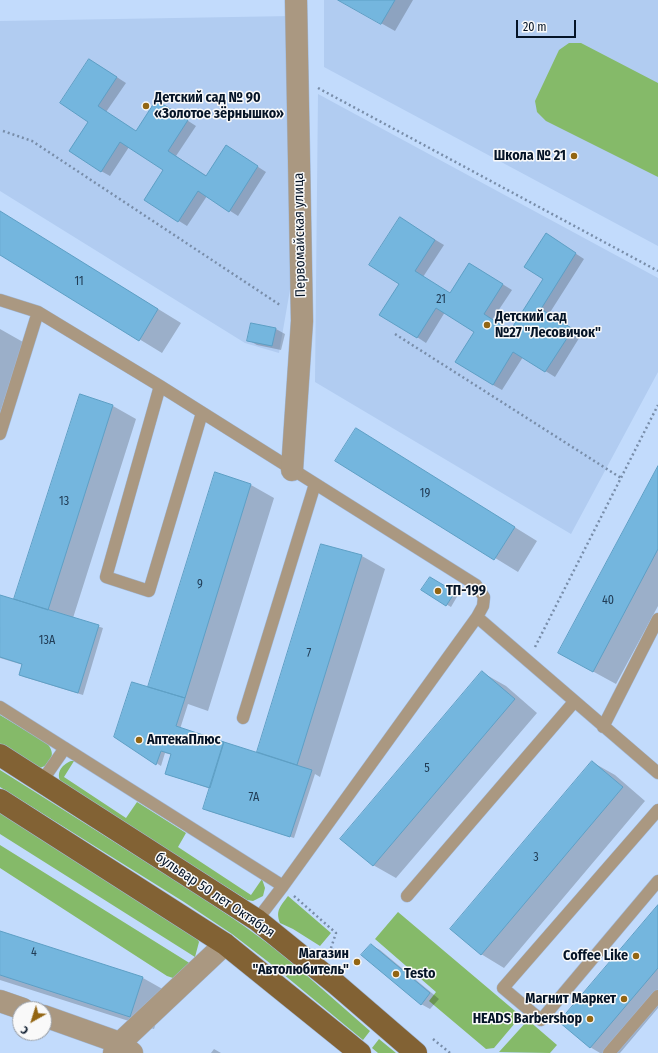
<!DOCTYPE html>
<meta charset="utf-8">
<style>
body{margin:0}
#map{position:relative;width:658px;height:1053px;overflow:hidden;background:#c2dbfc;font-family:"Fira Sans Condensed",sans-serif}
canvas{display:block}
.north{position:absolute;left:12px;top:1001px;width:40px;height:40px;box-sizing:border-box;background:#f9f9f9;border:1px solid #979da5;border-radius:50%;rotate:219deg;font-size:11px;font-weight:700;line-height:16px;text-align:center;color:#051427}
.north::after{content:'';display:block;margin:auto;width:14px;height:18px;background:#936512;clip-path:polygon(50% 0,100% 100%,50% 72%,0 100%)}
.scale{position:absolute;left:516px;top:20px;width:60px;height:18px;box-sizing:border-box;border:2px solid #051427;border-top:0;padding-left:5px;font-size:12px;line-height:14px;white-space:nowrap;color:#051427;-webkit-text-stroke:3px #f9f9f9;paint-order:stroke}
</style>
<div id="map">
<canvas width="658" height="1053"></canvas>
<div class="north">С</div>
<div class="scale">20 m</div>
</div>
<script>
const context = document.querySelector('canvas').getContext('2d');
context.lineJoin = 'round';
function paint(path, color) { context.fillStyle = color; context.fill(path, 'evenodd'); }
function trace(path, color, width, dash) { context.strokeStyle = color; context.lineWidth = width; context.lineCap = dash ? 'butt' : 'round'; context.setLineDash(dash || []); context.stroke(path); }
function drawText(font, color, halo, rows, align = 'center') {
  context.font = font + ' "Fira Sans Condensed",sans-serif'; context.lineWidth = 3; context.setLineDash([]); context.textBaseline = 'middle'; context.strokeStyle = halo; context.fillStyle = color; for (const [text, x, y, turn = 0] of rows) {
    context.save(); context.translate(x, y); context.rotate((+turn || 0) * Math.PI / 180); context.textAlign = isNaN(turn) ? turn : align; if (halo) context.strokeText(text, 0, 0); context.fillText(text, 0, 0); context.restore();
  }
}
const built = new Path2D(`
 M324,0H658V246L324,67Z
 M292,16L291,284L279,353L245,343L0,191V21Z
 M318,94L658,278V372L571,534L315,382Z`);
const green = new Path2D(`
 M569,43H581L658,83V177L546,121L537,112L535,101L559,50Z
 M0,715L47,743C51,748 54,754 50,760C47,765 43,768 37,768C29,767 8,749 0,744Z
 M71,761H74L64,777L126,818L137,802L186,833L178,847L251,895L262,879L265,888L263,896L253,901L247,900L62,784C55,774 61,765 71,761Z
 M0,770L194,892L244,926L281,953L370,1031L363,1040L271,964L232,934L184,902L0,787Z
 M0,811L197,938L199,942L195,957L0,834Z
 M0,845L191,964L173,978L167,976L0,868Z
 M288,896L331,933L320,946L293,929L280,923C275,910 281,906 288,896Z
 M398,912L521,1016L494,1048L486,1049L429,1001L436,992L375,939Z
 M528,1020L557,1045L550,1053L499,1052Z
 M379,1039L396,1053H378L372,1048Z`);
const shadow = new Path2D(`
 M340,0H413L395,31Z
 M98,65L126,83L106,112L136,132L165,106L196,126L176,156L207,176L235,152L266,172L238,216L207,196L187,226L179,221L146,199L165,170L129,147L110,176L101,171L89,121Z
 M0,212L181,323L162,353L0,254Z
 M409,224L444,245L423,277L450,294L478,269L512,290L492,320L511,332L544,279L555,240L584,259L549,314L581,335L555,377L523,357L502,390L493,385L476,332L445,312L426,343L417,337L400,284Z
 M252,324L276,329L285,334L281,350L257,345L248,340Z
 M0,329L23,342L0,413Z
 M80,395L113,406L136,419L73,618L103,628L83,695L24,677L20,675L23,665L0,658V596L20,601L16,598Z
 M356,429L537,541L518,572L337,461Z
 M658,468V606L616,684L583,666Z
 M215,474L251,485L274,498L208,711L188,704L180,729L262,755L258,752L362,556L385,569L320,777L315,774L294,838L208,811L211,789L166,774L172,755L165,753L161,766L115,737L149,688Z
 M430,578L458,595L451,607L422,590Z
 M483,673L506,686L537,713L396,878L373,865Z
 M592,762L615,775L645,801L504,968L481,954Z
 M658,906V1008L620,1053H600L590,1047Z
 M0,932L143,978L166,991L154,1029L0,980Z
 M371,945L380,950L439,999L430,1009L421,1004Z
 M214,1049L221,1053H211Z`);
const building = new Path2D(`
 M338,0H395L381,24Z
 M89,59L117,77L98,106L136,131L156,100L188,120L168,151L206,176L226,145L258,166L229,212L198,191L178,222L144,200L163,170L120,142L101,172L69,151L88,122L60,103Z
 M0,211L158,309L139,341L0,255Z
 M400,217L435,240L415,271L450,293L469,263L503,284L484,314L510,331L543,279L524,267L546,233L576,253L541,309L573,329L545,372L513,352L493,385L455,362L474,332L436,308L417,338L379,315L399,284L369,265Z
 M251,323L276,328L272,346L247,341Z
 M80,394L113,405L48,610L14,599Z
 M356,428L515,527L494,560L335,461Z
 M658,466V549L593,672L558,653Z
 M215,472L251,484L185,698L148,687Z
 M321,544L362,555L297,765L257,752Z
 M430,577L455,592L446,606L421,590Z
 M0,595L99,625L78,693L19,675L22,664L0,657Z
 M482,671L515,699L373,866L340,839Z
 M132,682L185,698L176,726L224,742L210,788L165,774L171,754L161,751L156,765L114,737Z
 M224,742L312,770L290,837L203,809Z
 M592,761L623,787L481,955L450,929Z
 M658,905V968L590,1048L559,1022Z
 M0,931L143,977L130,1017L0,975Z
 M371,944L430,993L421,1005L361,955Z`);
const path = new Path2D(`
 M318,88L658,271
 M3,131L32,141L280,305
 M395,334L621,478
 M535,647L658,405
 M294,896L336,933L330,951L332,952
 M433,1039L450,1053`);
const lane = new Path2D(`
 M0,300L38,312L160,386L476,585L484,597L483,606L477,617L283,886L257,920
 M160,386L106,577L149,591L202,413
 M0,434L38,312
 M477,617L658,773
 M0,707L283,886
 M243,718L315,484
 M603,727L658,619
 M42,781L65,748
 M658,810L503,988L541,1020L658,881
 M407,896L574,702
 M609,1053L658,996`);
const street = new Path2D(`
 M292,470L302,321L296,0
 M0,1001L23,1009
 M44,1016L120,1043L132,1053
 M114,1053L120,1043L225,944`);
const primary = new Path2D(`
 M0,755L257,920L336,984L416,1053
 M0,800L225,944L360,1053`);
const markers = [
 [146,106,4,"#936512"],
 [574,156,4,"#936512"],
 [487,325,4,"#936512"],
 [438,591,4,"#936512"],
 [139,740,4,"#936512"],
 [636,956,4,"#936512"],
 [357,962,4,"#936512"],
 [396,974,4,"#936512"],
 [624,999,4,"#936512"],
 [590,1019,4,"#936512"]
];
const numberNames = [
 ["11",79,282],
 ["21",441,300],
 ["19",425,494],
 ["13",64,502],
 ["9",200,585],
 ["40",608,601],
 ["13А",47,641],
 ["7",309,654],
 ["5",427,769],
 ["7А",254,798],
 ["3",536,858],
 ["4",34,953]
];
const poiNames = [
 ["Детский сад № 90",154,98],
 ["«Золотое зёрнышко»",154,114],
 ["Школа № 21",566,156,"right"],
 ["Детский сад",495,317],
 ["№27 \"Лесовичок\"",495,333],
 ["ТП-199",446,591],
 ["АптекаПлюс",147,740],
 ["Магазин",349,954,"right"],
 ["\"Автолюбитель\"",349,970,"right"],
 ["Coffee Like",628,956,"right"],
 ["Testo",404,974],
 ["Магнит Маркет",616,999,"right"],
 ["HEADS Barbershop",582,1019,"right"]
];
const streetNames = [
 ["Первомайская улица",300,235,-91],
 ["бульвар 50 лет Октября",215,895,34]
];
paint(built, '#b1ccf1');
paint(green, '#85ba69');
paint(shadow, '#0003');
paint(building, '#74b6de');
trace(building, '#5d9fc5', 1);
trace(lane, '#a0b7d6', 13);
trace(street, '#a0b7d6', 23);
trace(primary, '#a0b7d6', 23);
trace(path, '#788da9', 2.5, [2, 3]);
trace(lane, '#aa9881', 12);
trace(street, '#aa9881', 22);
trace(primary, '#826234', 22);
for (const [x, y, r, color] of markers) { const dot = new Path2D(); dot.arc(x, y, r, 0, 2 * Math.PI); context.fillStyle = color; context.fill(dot); trace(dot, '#f9f9f9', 1.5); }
drawText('12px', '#213c55', null, numberNames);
drawText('bold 14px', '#051427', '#f9f9f9', poiNames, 'left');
drawText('14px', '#051427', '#f9f9f9', streetNames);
</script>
